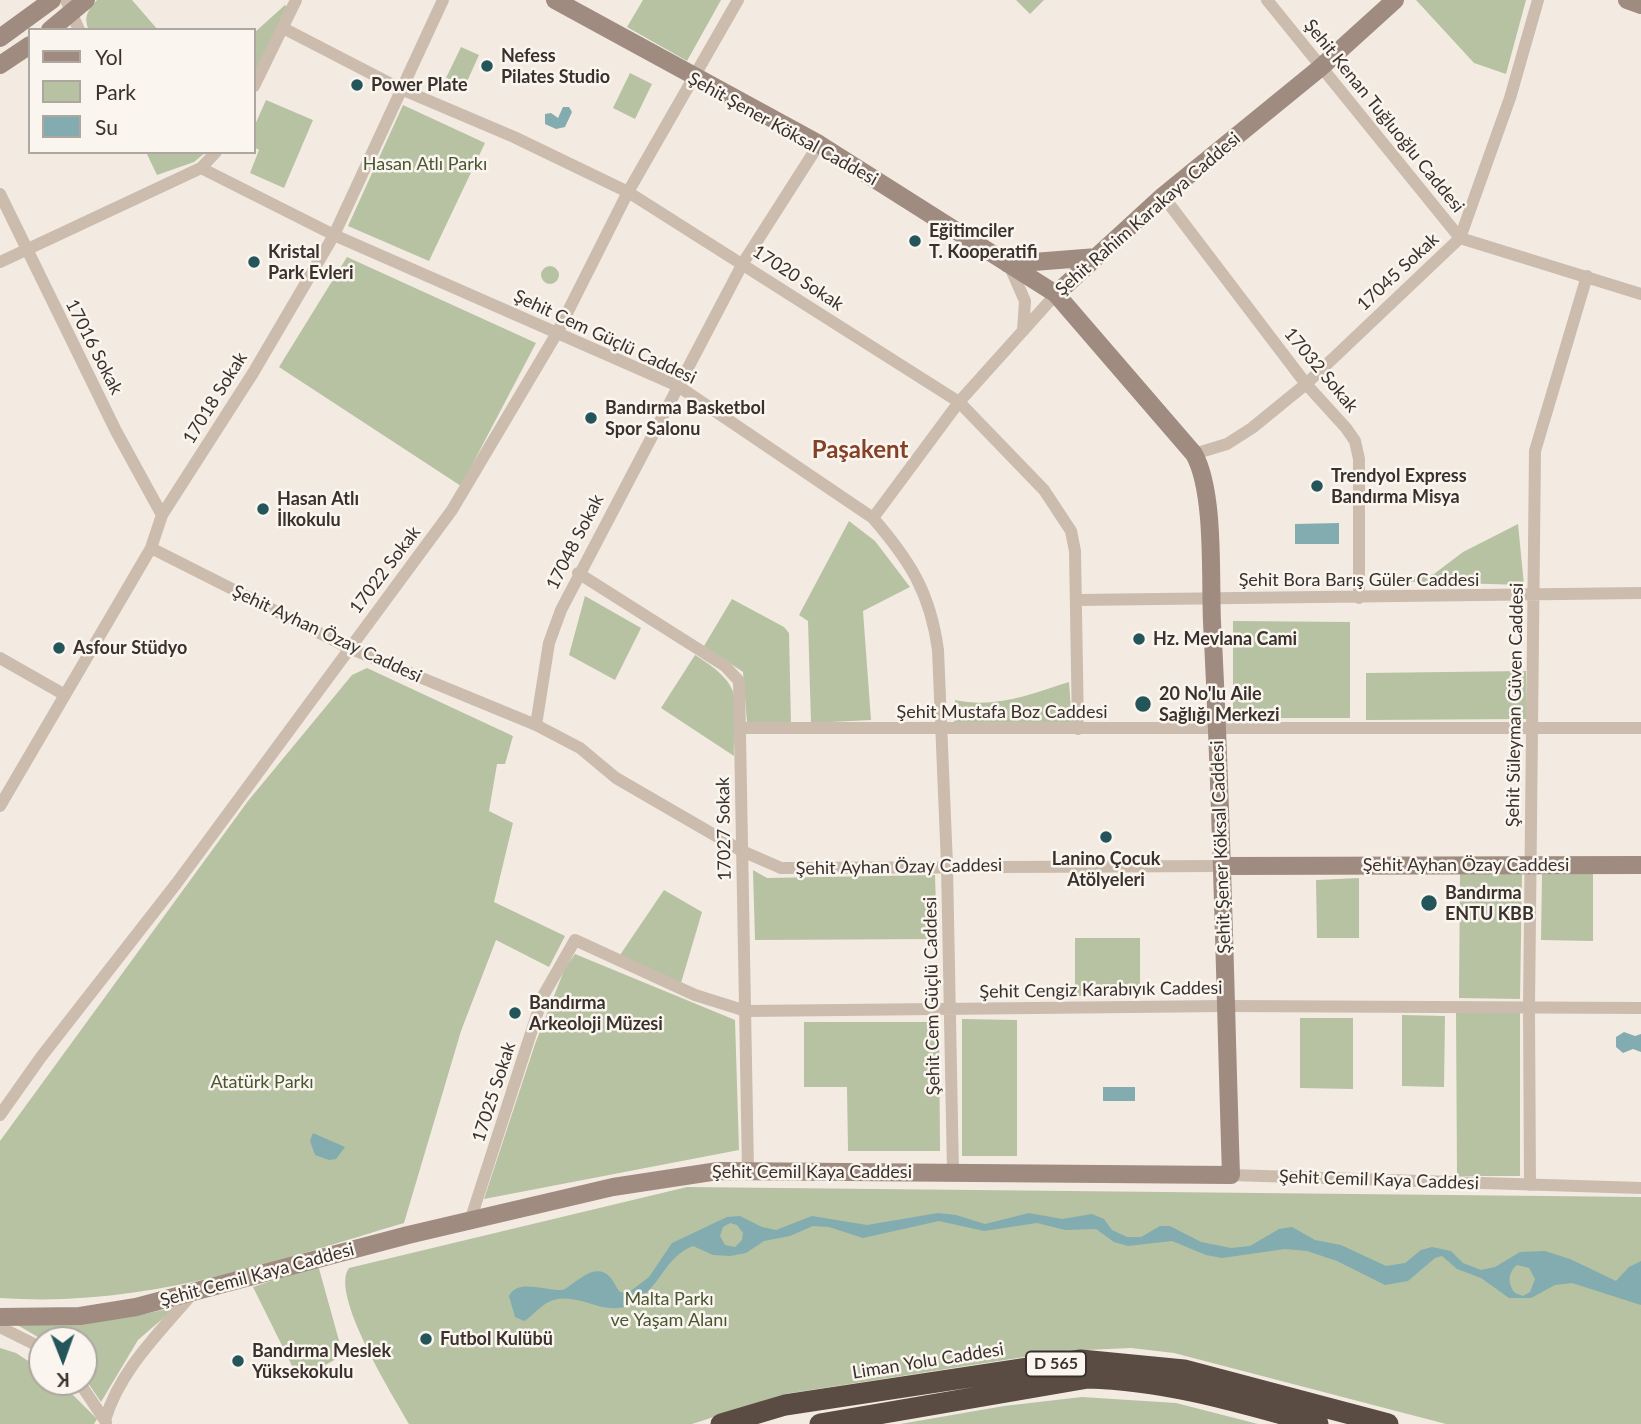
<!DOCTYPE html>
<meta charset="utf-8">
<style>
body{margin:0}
#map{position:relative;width:1641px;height:1424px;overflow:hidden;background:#f3ebe2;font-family:Lato,sans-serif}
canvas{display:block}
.legend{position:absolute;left:28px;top:28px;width:228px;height:126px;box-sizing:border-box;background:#faf5ee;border:2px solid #ada7a0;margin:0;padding:9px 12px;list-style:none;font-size:21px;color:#3a312c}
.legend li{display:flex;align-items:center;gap:14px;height:35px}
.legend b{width:35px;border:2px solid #ada7a0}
.north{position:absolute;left:28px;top:1326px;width:70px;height:70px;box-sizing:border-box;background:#faf5ee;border:2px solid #ada7a0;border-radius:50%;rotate:179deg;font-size:19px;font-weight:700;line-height:28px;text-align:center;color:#3a312c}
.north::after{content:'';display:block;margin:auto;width:24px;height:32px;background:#23555a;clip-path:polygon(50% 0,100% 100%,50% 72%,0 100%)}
</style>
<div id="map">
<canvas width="1641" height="1424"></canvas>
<ul class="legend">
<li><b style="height:9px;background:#9f8b7f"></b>Yol</li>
<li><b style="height:19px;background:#b6c2a2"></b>Park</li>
<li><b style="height:19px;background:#82acaf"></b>Su</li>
</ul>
<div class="north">K</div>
</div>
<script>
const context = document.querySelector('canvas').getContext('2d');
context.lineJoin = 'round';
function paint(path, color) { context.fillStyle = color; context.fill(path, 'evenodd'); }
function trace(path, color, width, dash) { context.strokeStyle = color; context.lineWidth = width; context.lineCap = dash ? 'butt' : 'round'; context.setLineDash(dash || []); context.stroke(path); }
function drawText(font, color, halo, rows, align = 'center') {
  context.font = font + ' Lato,sans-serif'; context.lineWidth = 5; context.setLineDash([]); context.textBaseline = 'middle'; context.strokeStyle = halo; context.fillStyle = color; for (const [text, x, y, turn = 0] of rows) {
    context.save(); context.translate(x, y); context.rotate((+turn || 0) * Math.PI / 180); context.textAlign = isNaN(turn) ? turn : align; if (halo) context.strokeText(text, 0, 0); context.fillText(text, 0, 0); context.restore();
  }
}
const green = new Path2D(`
 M97,0H132L158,30H89C83,17 88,10 97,0Z
 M643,0H721L687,61L627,27Z
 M1016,0H1044L1030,14Z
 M1416,0H1526L1506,74L1474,63Z
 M285,5L289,8L254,78V33Z
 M461,47L479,55L465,86L446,78Z
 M630,73L652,84L635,119L613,108Z
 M266,100L313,120L284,188L250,173L259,150L254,147V127Z
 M403,105L485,143L429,261L348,226Z
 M146,152H206L194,162L157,175Z
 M347,257L536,343L461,486L279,367Z
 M541 275a9 9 0 1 1 18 0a9 9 0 1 1-18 0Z
 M849,521L875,541L910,587L863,611L871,720L811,723L808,621L799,615Z
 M1518,524L1524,585L1386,581L1434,574L1463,552Z
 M585,596L641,628L615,680L569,655Z
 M732,599L784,627L789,633L791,724L747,722L743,672L704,646Z
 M1233,621L1350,622V718H1233Z
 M695,655C748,688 734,699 734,756L661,708Z
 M367,668L513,736L505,764H497L489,811L513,823L494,902L565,936L549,967L496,940L461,1031L404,1223C269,1263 143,1308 0,1298V1141L248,801L352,675Z
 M1526,671L1527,719L1366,720V673Z
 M1069,682L1072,724H954L955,700C995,709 1031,694 1069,682Z
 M753,870L767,878L935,875L937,939L755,940Z
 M1460,872H1522L1520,999L1459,998Z
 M1542,874H1593V941L1541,940Z
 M1359,878V938H1317L1316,880Z
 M664,890L702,912L681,983L620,955Z
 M1075,938H1140V995L1075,996Z
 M575,954L735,1020L739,1150L484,1199L535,1044L565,968Z
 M1456,1012H1520V1176H1457Z
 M1402,1015L1445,1016L1444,1087L1402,1086Z
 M1300,1018H1353V1089L1300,1088Z
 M962,1019L1017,1020V1156H962Z
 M804,1022H939L940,1151H848L847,1087H804Z
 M687,1187L1641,1197V1424H1446L1174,1353L1131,1348L1063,1351L785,1394L692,1424H409C394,1397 329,1294 349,1268Z
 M318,1265L343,1355L299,1380L253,1287Z
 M176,1307L138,1340L101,1402L84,1377V1340H43L14,1323C74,1325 117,1321 176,1307Z
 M0,1348L16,1353L42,1370V1382H60L97,1419L94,1424H0Z
 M1082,1397L1176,1403L1258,1424H900L1004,1406Z`);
const water = new Path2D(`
 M563,107H569L572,112L565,127L556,129L545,124V114L551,113L558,118Z
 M1339,523V544H1295V524Z
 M1624,1032L1635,1036L1641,1034V1052L1633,1049L1623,1053L1616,1047V1037Z
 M1103,1087H1135V1101H1103Z
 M313,1133L345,1147L336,1159L329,1160L315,1155L310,1141Z
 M938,1213L956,1215L985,1224L1029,1213L1062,1219L1092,1214L1104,1219L1112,1230L1127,1237H1141L1160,1226H1170L1201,1242L1231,1248L1250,1246L1279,1229L1292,1227L1315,1240L1341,1245L1386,1266L1405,1263L1421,1250L1432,1247L1451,1251L1463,1263L1481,1270L1495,1267L1520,1252L1545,1251L1570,1259L1616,1281L1629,1267L1641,1261V1305L1572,1283L1555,1285L1531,1298H1509L1481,1278L1457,1269L1442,1256L1435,1258L1408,1281L1385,1285L1337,1261L1307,1251L1285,1249L1222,1258L1206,1255L1172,1241L1128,1246L1114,1242L1096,1229L1065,1230L1037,1223L984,1231L939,1221L863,1238L829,1227L813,1226L790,1236L764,1241L746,1253L730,1256L713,1255L693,1246C664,1257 659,1290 632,1304C605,1317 584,1295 558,1299C541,1302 535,1315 524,1321L515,1317L509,1296C517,1278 546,1291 563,1290C577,1283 594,1261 610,1277C614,1281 616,1288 620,1292L628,1293L649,1277L672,1243L727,1217L740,1216L762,1227L776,1230L812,1216L867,1225ZM730,1223L737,1225L743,1233L742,1240L735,1247L725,1245L720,1236L723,1227ZM1517,1265L1529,1268L1535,1279L1530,1292L1523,1296L1515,1293C1507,1284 1508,1272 1517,1265Z`);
const street = new Path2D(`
 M66,0L79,30
 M1267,0L1460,238L1641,294
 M283,28L401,89L514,137L628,192L959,402L1044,490L1071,531L1075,551L1078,729
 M254,86L296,0
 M201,168L334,235L678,386L873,518C910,561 930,592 938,650L947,865L953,1172
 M0,194L116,431L162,515
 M1163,196L1306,384L1346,428L1355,441L1359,459V598
 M0,262L201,168L216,152
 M1010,267L1025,301L1023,331
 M1194,454L1227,444L1252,428L1306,384L1460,238L1510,98L1538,0
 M873,518L959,402L1056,294
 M151,548L349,648L536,725L580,748L616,778L742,851L781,868L1222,866
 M578,573L725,666L739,681L748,1170
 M1077,600L1641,593
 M0,658L65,695
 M536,725L549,643L561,610L743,263L819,144
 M740,728H1641
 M0,806L151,548L162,515L253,373L334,235L443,0
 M0,1115L41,1057L176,884L452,510L557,333L628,192L738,0
 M1231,1175L1641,1188
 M1530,1185L1529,1008L1535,451L1587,276
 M470,1221L543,996L575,940L695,995L746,1011L1226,1006L1641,1008
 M0,1327L42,1348
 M79,1382L106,1422
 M105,1420C120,1370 159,1333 192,1294`);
const secondary = new Path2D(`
 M1627,0L1641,5
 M50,30L86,0
 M0,38L52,0
 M0,65L30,45
 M1008,264L1097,257
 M1056,294L1163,196L1320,68L1395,0
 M1222,866L1641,865
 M0,1317L80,1316L136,1307L408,1235L613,1187L718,1171L1231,1175C1225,991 1222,806 1212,622C1210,576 1215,492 1194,454L1056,294L819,144L555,0`);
const highway = new Path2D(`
 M721,1424L785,1405L1081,1360L1184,1370L1388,1424
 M820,1424L1088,1378C1167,1380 1242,1403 1318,1424`);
const markers = [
 [487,66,7,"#23555a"],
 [357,85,7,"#23555a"],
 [915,241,7,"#23555a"],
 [254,262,7,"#23555a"],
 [591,418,7,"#23555a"],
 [1317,486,7,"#23555a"],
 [263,509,7,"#23555a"],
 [1139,639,7,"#23555a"],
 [59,648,7,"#23555a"],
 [1143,704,9,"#23555a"],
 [1106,837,7,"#23555a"],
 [1429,903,9,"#23555a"],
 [515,1013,7,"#23555a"],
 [426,1339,7,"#23555a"],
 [238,1361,7,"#23555a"]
];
const shields = [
 [1056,1364,60]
];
const shieldNames = [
 ["D 565",1056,1364]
];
const poiNames = [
 ["Nefess",501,56],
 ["Pilates Studio",501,77],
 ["Power Plate",371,85],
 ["Eğitimciler",929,231],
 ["T. Kooperatifi",929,252],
 ["Kristal",268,252],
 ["Park Evleri",268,273],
 ["Bandırma Basketbol",605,408],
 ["Spor Salonu",605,429],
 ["Trendyol Express",1331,476],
 ["Bandırma Misya",1331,497],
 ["Hasan Atlı",277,499],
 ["İlkokulu",277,520],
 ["Hz. Mevlana Cami",1153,639],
 ["Asfour Stüdyo",73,648],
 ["20 No'lu Aile",1159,694],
 ["Sağlığı Merkezi",1159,715],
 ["Lanino Çocuk",1106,859,"center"],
 ["Atölyeleri",1106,880,"center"],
 ["Bandırma",1445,893],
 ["ENTU KBB",1445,914],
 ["Bandırma",529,1003],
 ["Arkeoloji Müzesi",529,1024],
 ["Futbol Kulübü",440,1339],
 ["Bandırma Meslek",252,1351],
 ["Yüksekokulu",252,1372]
];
const streetNames = [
 ["Şehit Kenan Tuğluoğlu Caddesi",1384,116,51],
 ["Şehit Şener Köksal Caddesi",783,129,29],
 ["Şehit Rahim Karakaya Caddesi",1148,214,-41],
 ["17045 Sokak",1398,272,-43],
 ["17020 Sokak",798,278,33],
 ["Şehit Cem Güçlü Caddesi",605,337,25],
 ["17016 Sokak",94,347,63],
 ["17032 Sokak",1321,370,50],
 ["17018 Sokak",215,398,-58],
 ["17048 Sokak",575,542,-63],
 ["17022 Sokak",385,570,-53],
 ["Şehit Bora Barış Güler Caddesi",1359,580],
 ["Şehit Ayhan Özay Caddesi",327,634,25],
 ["Şehit Süleyman Güven Caddesi",1515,705,-89],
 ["Şehit Mustafa Boz Caddesi",1002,712],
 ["17027 Sokak",724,829,-91],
 ["Şehit Şener Köksal Caddesi",1221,847,-92],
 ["Şehit Ayhan Özay Caddesi",1466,865],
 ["Şehit Ayhan Özay Caddesi",899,867,-1],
 ["Şehit Cengiz Karabıyık Caddesi",1101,990,-1],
 ["Şehit Cem Güçlü Caddesi",932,996,-91],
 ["17025 Sokak",494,1092,-72],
 ["Şehit Cemil Kaya Caddesi",812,1172],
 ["Şehit Cemil Kaya Caddesi",1379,1180,2],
 ["Şehit Cemil Kaya Caddesi",257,1275,-15],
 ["Liman Yolu Caddesi",928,1361,-9]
];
const parkNames = [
 ["Hasan Atlı Parkı",425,164],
 ["Atatürk Parkı",262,1082],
 ["Malta Parkı",669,1299],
 ["ve Yaşam Alanı",669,1320]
];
const districtNames = [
 ["Paşakent",860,450]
];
paint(green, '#b6c2a2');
paint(water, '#82acaf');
trace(street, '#cbbcae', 12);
trace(secondary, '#9f8b7f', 18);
trace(highway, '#5a4b43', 21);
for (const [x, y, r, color] of markers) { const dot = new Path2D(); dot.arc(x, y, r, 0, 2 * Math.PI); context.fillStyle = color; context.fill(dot); trace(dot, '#faf5ee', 2.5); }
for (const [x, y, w] of shields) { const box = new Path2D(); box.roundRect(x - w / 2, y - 12.5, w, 25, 5); context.fillStyle = '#faf5ee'; context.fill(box); trace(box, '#3a312c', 2); }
drawText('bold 16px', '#3a312c', null, shieldNames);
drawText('bold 18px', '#3a312c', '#faf5ee', poiNames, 'left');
drawText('18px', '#3a312c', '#faf5ee', streetNames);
drawText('18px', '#485731', '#faf5ee', parkNames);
drawText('bold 24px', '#854128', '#faf5ee', districtNames);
</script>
